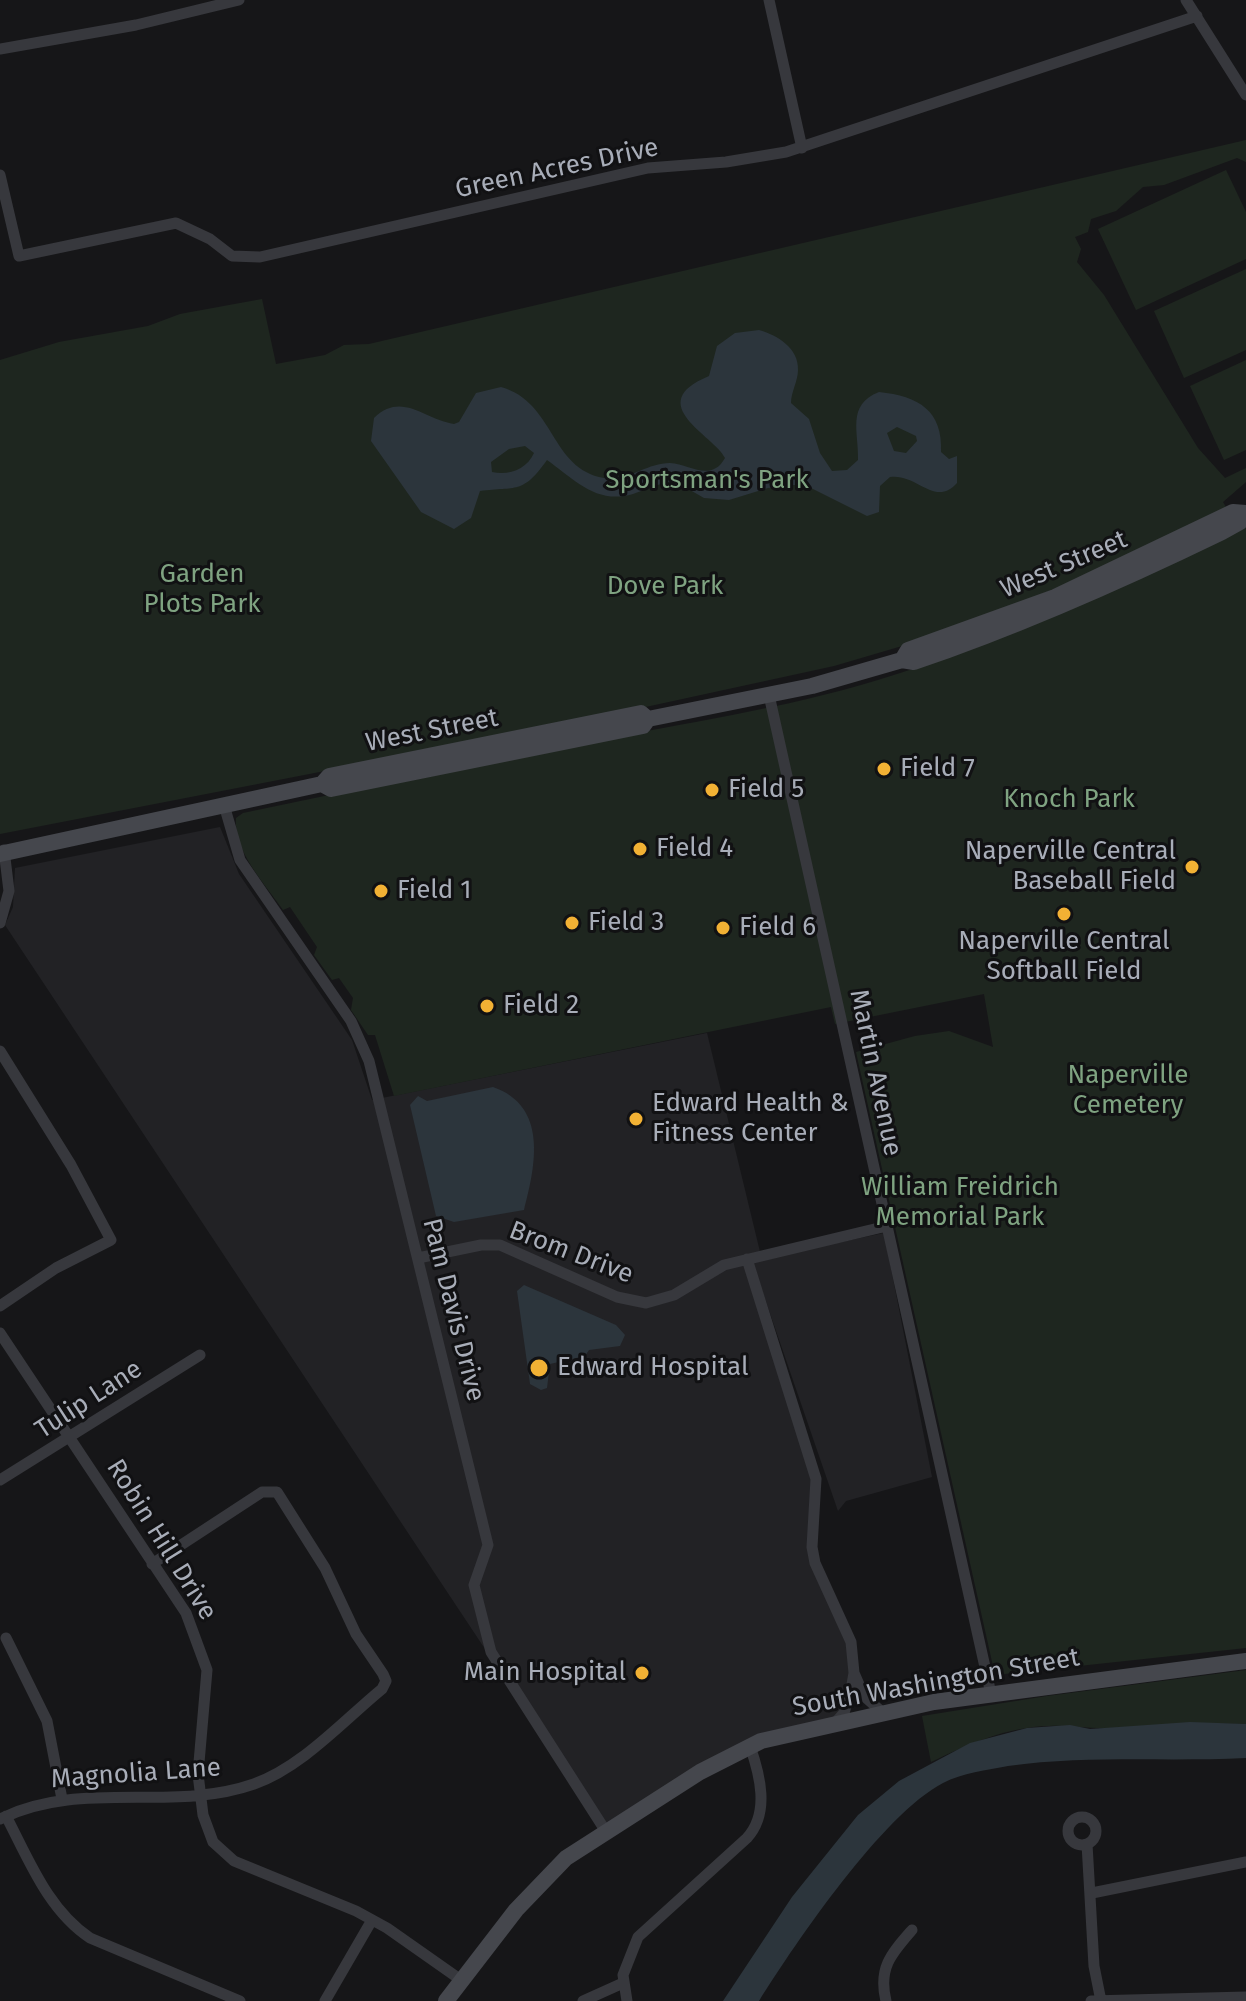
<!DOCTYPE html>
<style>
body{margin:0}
canvas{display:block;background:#161618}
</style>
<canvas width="1246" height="2001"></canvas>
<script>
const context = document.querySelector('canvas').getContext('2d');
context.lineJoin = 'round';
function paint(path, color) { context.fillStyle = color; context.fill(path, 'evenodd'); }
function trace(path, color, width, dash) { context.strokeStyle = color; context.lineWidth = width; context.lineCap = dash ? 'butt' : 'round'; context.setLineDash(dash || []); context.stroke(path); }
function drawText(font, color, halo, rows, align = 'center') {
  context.font = font + ' "Fira Sans",sans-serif'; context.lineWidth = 6; context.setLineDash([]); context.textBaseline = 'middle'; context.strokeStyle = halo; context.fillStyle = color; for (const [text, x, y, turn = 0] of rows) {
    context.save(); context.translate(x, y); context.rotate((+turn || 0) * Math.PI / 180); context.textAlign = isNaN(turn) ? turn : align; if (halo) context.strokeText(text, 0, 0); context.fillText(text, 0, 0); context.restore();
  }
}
const built = new Path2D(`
 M220,827L239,874L352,1040L372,1100L707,1033L761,1256L748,1259L815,1477L812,1552L853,1651L845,1714L776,1736L605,1830L5,925L13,907L15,868Z
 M884,1233L932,1477L846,1501L838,1511L752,1261Z`);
const green = new Path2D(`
 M1246,140V162L1237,158L1164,185L1143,187L1116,211L1091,219L1088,232L1075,237L1081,249L1077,262L1104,295L1198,448L1225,478L1246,468V482L1223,502L1227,509L1131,557L953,631L834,666L572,723L0,834V360L59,342L148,326L180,314L262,299L276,364L325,355L344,345L369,344Z
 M1226,170L1246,212V259L1136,310L1098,229Z
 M1246,269V350L1184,378L1154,311Z
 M1246,360V450L1224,460L1190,386Z
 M1246,527V1648L995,1675L856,1052L915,1036L949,1031L993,1047L984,994L835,1024L831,1007L394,1096L375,1035H368L351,1010L353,998L339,978L332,980L314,955L317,947L290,907L283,910C266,885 233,851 236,818L243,813C358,789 473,764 588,742C685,723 783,709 878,680C1006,641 1126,587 1246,527Z
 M1246,1670V1724C1200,1722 1156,1726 1110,1728C1089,1729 1070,1725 1049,1726C1006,1727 969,1744 931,1762L922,1716L1047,1696Z`);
const water = new Path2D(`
 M759,330C777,335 799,348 798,370C798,381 791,392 791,403L809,419L820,453L832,471L847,470L858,460C859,432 846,405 879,392C919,396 943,411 941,452L949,459L957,456V483C935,508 917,473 890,477L880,486L879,512L867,516L803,484L768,488L729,500L704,498L676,482C660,482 648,489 633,494C596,505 574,479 547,460C522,495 517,486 480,491L471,518L454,529L421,512L371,441L374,418C402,391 425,420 454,424L459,422L476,393L501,387C555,402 550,469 604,478C628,482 646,463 670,463C690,464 711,483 725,458C715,436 641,404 709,376L717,346L735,333ZM897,427L916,436L917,441L906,453L894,451L887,433ZM525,446L534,453C527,469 509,476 492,472L491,462L509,449Z
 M493,1087C548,1106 536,1165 524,1210L454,1222L436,1216L410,1105L418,1096L427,1101Z
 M524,1285L616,1325L625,1335L620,1346L589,1350L585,1356L550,1364L547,1388L541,1390L530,1384L517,1291Z
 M1190,1722L1246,1724V1758C1166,1762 1088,1755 1008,1766C987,1770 962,1773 943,1783C883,1814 796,1942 759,2001H723L792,1897L858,1815L899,1781L970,1743L1027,1728L1070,1725L1090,1729Z`);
const street = new Path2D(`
 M769,0L802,148
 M1186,0L1246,95
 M0,49L136,25L239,0
 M0,175L19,256L176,223L210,239L232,256L260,257L648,168L726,162L786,152L1197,16
 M769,695L991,1694
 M224,805L240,860L351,1021L369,1061L488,1545L474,1585L491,1652L605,1830
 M0,923L9,891L4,850
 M0,1051L71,1165L111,1240L56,1268L0,1306
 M418,1258L481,1245H500L617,1297L646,1303L674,1295L724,1265L887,1226
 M747,1259L816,1479L812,1547L815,1563L851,1642L854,1673L851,1690L844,1713L836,1722
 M0,1333L186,1613L207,1670L198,1774L203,1815L213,1842L234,1861L356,1911L387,1928L461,1980
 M0,1480L200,1355
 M6,1638L47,1721L62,1799
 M854,1673L864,1696L883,1713
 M6,1816C29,1860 48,1910 90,1938L240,2001
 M1068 1831a14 14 0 1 1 28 0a14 14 0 1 1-28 0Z
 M0,1819C81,1779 171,1813 254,1784C302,1767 343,1721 382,1689L386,1681L383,1674L356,1634L325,1568L277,1492H262L152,1564
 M1087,1844L1094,1966L1101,2001
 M1092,1893L1246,1862
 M325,2001L372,1920
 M583,2001L623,1983
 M627,2001L623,1975L638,1937L747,1838C770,1813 760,1775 750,1746
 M886,2001C878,1968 891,1954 912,1930
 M1091,2001L1246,1997`);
const secondary = new Path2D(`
 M902,660L908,650L1055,597L1233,512L1246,513
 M322,784L331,789L643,726L648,719L812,686L902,660L914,662C1020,626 1121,581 1222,532L1240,522L1246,514
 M0,854L322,784L329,776L641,713L648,719
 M446,2001L516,1910L566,1858L700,1772L761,1741L934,1702L1246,1661`);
const markers = [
 [884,769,8,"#f2b134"],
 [712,790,8,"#f2b134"],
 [640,849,8,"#f2b134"],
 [1192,867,8,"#f2b134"],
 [381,891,8,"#f2b134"],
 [1064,914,8,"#f2b134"],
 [572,923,8,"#f2b134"],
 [723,928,8,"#f2b134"],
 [487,1006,8,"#f2b134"],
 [636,1119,8,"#f2b134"],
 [539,1368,10,"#f2b134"],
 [642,1673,8,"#f2b134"]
];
const streetNames = [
 ["Green Acres Drive",557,169,-12],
 ["West Street",1064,565,-23],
 ["West Street",432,731,-11],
 ["Martin Avenue",875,1073,78],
 ["Brom Drive",571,1253,21],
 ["Pam Davis Drive",453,1310,76],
 ["Tulip Lane",89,1400,-33],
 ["Robin Hill Drive",161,1540,58],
 ["South Washington Street",936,1683,-10],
 ["Magnolia Lane",136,1774,-4]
];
const parkNames = [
 ["Sportsman's Park",707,481],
 ["Garden",202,575],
 ["Plots Park",202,605],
 ["Dove Park",665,587],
 ["Knoch Park",1069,800],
 ["Naperville",1128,1076],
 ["Cemetery",1128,1106],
 ["William Freidrich",960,1188],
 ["Memorial Park",960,1218]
];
const poiNames = [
 ["Field 7",900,769],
 ["Field 5",728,790],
 ["Field 4",656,849],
 ["Naperville Central",1176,852,"right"],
 ["Baseball Field",1176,882,"right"],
 ["Field 1",397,891],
 ["Field 3",588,923],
 ["Field 6",739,928],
 ["Naperville Central",1064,942,"center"],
 ["Softball Field",1064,972,"center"],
 ["Field 2",503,1006],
 ["Edward Health &",652,1104],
 ["Fitness Center",652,1134],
 ["Edward Hospital",557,1368],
 ["Main Hospital",626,1673,"right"]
];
paint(built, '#222225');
paint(green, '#1e261f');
paint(water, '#2c353c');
trace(street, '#37383d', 11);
trace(secondary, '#45474d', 16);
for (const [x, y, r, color] of markers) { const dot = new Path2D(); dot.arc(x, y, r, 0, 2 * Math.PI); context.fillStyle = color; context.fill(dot); trace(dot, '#111113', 3); }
drawText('26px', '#a8adb8', '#111113', streetNames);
drawText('26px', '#7fa381', '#111113', parkNames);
drawText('26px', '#a8adb8', '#111113', poiNames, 'left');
</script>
